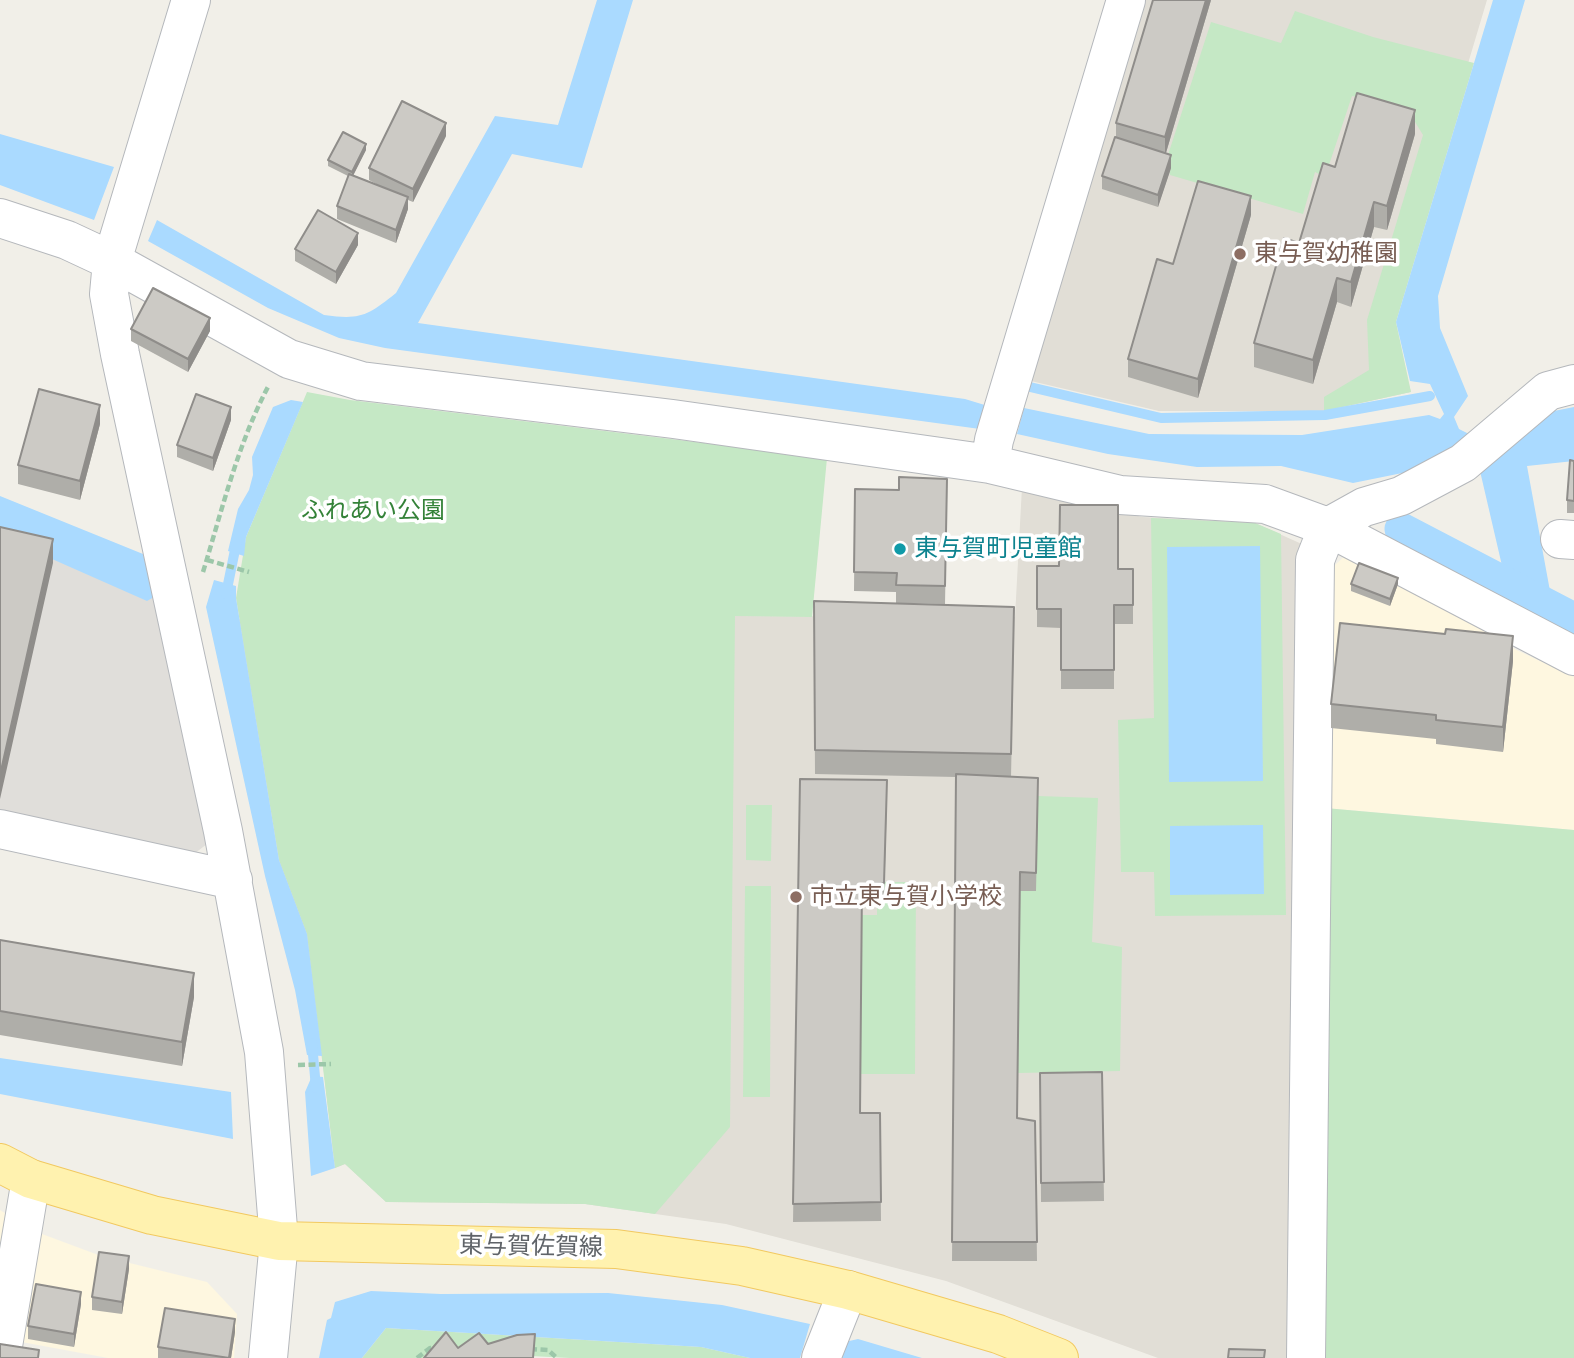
<!DOCTYPE html>
<meta charset="utf-8">
<style>
body{margin:0}
canvas{display:block;background:#f1efe8}
</style>
<canvas width="1574" height="1358"></canvas>
<script>
const context = document.querySelector('canvas').getContext('2d');
context.lineJoin = 'round';
function paint(path, color) { context.fillStyle = color; context.fill(path, 'evenodd'); }
function trace(path, color, width, dash) { context.strokeStyle = color; context.lineWidth = width; context.lineCap = dash ? 'butt' : 'round'; context.setLineDash(dash || []); context.stroke(path); }
function drawText(font, color, halo, rows, align = 'center') {
  context.font = font + ' "Noto Sans","Noto Sans JP",sans-serif'; context.lineWidth = 7; context.setLineDash([]); context.textBaseline = 'middle'; context.strokeStyle = halo; context.fillStyle = color; for (const [text, x, y, turn = 0] of rows) {
    context.save(); context.translate(x, y); context.rotate((+turn || 0) * Math.PI / 180); context.textAlign = isNaN(turn) ? turn : align; if (halo) context.strokeText(text, 0, 0); context.fillText(text, 0, 0); context.restore();
  }
}
const commercial = new Path2D(`
 M1350,551L1493,623L1489,637L1574,677V830L1325,808L1333,567Z
 M0,1210L34,1231L101,1256L207,1282L237,1314L234,1358H108L0,1338Z`);
const industrial = new Path2D(`
 M0,536L154,597L207,844L182,863L0,820Z`);
const education = new Path2D(`
 M1146,0H1487L1391,321L1411,392L1324,411H1159L1031,381Z
 M1022,487L1142,517L1255,523L1304,545L1294,1358H1158L946,1281L726,1224L585,1204L386,1202L345,1164L335,1168L322,1056L279,860L239,619L735,616L1015,617Z`);
const green = new Path2D(`
 M1295,11L1373,37L1474,63L1396,322L1411,392L1324,411V397L1369,370L1367,320L1423,135L1406,107L1352,96L1325,177L1315,172L1303,214L1170,175L1167,158L1211,22L1281,43Z
 M307,392L350,400L827,458L812,617L735,616L730,1127L655,1214L585,1204L386,1202L345,1164L335,1168L307,934L279,860L236,598L246,537Z
 M1151,518L1255,523L1281,534L1286,915L1155,916L1154,872H1121L1118,720L1154,718Z
 M1038,796L1098,798L1092,942L1122,947L1120,1071L1018,1073L1020,891Z
 M746,805H772L771,861L746,860Z
 M1325,808L1574,830V1358H1319Z
 M877,882H916L915,1074H859L860,915H877Z
 M745,886H771L770,1097H743Z
 M386,1328L701,1347L750,1358H570L432,1351L427,1358H362Z`);
const water = new Path2D(`
 M597,0H633L582,168L512,154L418,323L965,399L988,406L980,429L385,348L339,338L268,308L148,241L157,220L324,315C361,320 367,316 396,293L495,116L558,125Z
 M1493,0H1525L1438,296L1440,328L1468,396L1454,417L1459,429L1473,436L1432,467L1353,483L1281,466L1197,467L1108,454L1017,434L1024,408L1149,434L1302,435L1429,415L1440,419L1444,414L1430,384L1410,381L1396,322Z
 M0,134L114,167L94,220L0,185Z
 M291,400L303,402L246,537L244,556L228,551L238,509L249,490L253,475L252,457L273,407Z
 M1574,407V461L1527,466L1550,591L1503,570L1480,471L1554,411Z
 M0,496L143,554L154,597L147,601L0,536Z
 M1260,546L1263,781L1169,782L1167,547Z
 M214,580L236,586V598L279,860L307,934L322,1056L307,1055L295,990L265,876L206,607Z
 M1263,825L1264,894L1170,895V826Z
 M0,1058L231,1092L233,1139L0,1094Z
 M312,1076L323,1077L335,1168L311,1176L305,1092Z
 M371,1291L441,1294L608,1293L722,1305L810,1324L800,1358H750L701,1347L386,1328L362,1358H319L327,1320L331,1318L335,1302Z
 M858,1339L922,1358H840L845,1342Z`);
const stream = new Path2D(`
 M1030,387L1161,418L1325,415L1430,396
 M226,594L237,540
 M312,1043L316,1088`);
const canal = new Path2D(`
 M1401,529L1574,619`);
const path = new Path2D(`
 M207,560L249,572
 M203,572C222,510 238,443 269,385
 M298,1065L331,1064
 M530,1349L548,1350L557,1358
 M417,1358L430,1348H437`);
const minor = new Path2D(`
 M191,0L112,261L109,294L120,354L223,831L264,1052L279,1241L268,1358
 M0,218L67,240L112,261L289,359L361,381L673,419L990,464L1120,495L1265,504L1328,527L1574,656
 M990,464L994,440L1126,0
 M1560,539L1574,540
 M0,829L233,880
 M2,1352L31,1179
 M821,1358L848,1290
 M1306,1358L1315,560L1328,527L1364,507L1401,496L1463,463L1548,391L1574,384`);
const major = new Path2D(`
 M0,1163L31,1179L152,1215L279,1241L616,1249L742,1266L848,1290L998,1334L1059,1358`);
const wall = new Path2D(`
 M1211,0L1166,153L1171,168L1158,207L1102,189V176L1116,137V123Z
 M1415,134L1387,230L1374,227L1351,307L1337,302L1313,384L1254,367V343L1335,167Z
 M446,136L413,202L408,200V209L396,243L337,219V206L348,176L328,166V160L366,150L353,175L380,186L369,180V168Z
 M1251,215L1198,398L1128,377V359L1173,264Z
 M358,245L336,284L295,261V249Z
 M131,329L210,331L188,372L131,341Z
 M231,420L213,471L177,457V445Z
 M100,424L80,500L18,484V465Z
 M1574,461V513H1567V500Z
 M855,489L899,490L947,497L945,604L896,603V592L854,591Z
 M1037,566L1133,569V624H1114V689H1061V628L1037,627Z
 M1351,584H1398L1390,606L1351,591Z
 M814,601L1014,631L1011,777L1038,796L1036,891H1020L1017,1118L1035,1121L1037,1261H952L956,777L815,774Z
 M1513,661L1503,752L1436,744V739L1331,728V704Z
 M800,779L887,799L884,902H862L860,1113H880L881,1221L793,1222Z
 M0,940L194,997L182,1066L0,1035Z
 M1102,1072L1104,1201L1041,1202L1040,1073Z
 M129,1269L122,1314L92,1310V1297Z
 M81,1304L74,1347L28,1339V1326Z
 M235,1332L231,1358H158V1347Z`);
const shadedWall = new Path2D(`
 M1206,0H1211L1165,156V137Z
 M1415,110V134L1387,230V206Z
 M446,123V136L413,202V189Z
 M366,144V150L352,178V172Z
 M1171,155V168L1158,207V195Z
 M1251,196V215L1198,398V379Z
 M408,197V209L396,243V230Z
 M1374,202V227L1351,307V282Z
 M358,233V245L336,284V272Z
 M1337,278V302L1313,384V360Z
 M210,318V331L188,372V359Z
 M100,405V424L80,500V481Z
 M231,407V420L213,471V458Z
 M53,539V563L0,799V775Z
 M1398,578V584L1390,606V599Z
 M1513,636V661L1503,752V727Z
 M194,973V997L182,1066V1042Z
 M129,1256V1269L122,1314V1302Z
 M81,1292V1304L74,1347V1334Z
 M235,1319V1332L231,1358H229Z`);
const building = new Path2D(`
 M1153,0H1206L1165,137L1116,123Z
 M1357,93L1415,110L1387,206L1374,202L1351,282L1337,278L1313,360L1254,343L1284,238L1299,243L1323,163L1335,167Z
 M402,101L446,123L413,189L369,168Z
 M343,132L366,144L352,172L328,160Z
 M1115,137L1171,155L1158,195L1102,176Z
 M349,174L408,197L396,230L337,206Z
 M1198,181L1251,196L1198,379L1128,359L1157,259L1173,264Z
 M318,210L358,233L336,272L295,249Z
 M153,288L210,318L188,359L131,329Z
 M39,389L100,405L80,481L18,465Z
 M196,394L231,407L213,458L177,445Z
 M1570,460L1574,461V501L1567,500Z
 M899,477L947,479L945,586L896,585L897,573L854,572L855,489L899,490Z
 M1060,505H1118V569H1133V605H1114V670H1061V609H1037V566H1059Z
 M0,527L53,539L0,775Z
 M1359,563L1398,578L1390,599L1351,584Z
 M814,601L1014,607L1011,754L815,750Z
 M1340,623L1445,634L1446,629L1513,636L1503,727L1436,720V715L1331,704Z
 M956,774L1038,778L1036,873L1020,872L1017,1118L1035,1121L1037,1242H952Z
 M800,779L887,780L884,883L862,884L860,1113H880L881,1202L793,1204Z
 M0,940L194,973L182,1042L0,1011Z
 M1102,1072L1104,1182L1041,1183L1040,1073Z
 M99,1252L129,1256L122,1302L92,1297Z
 M36,1284L81,1292L74,1334L28,1326Z
 M165,1308L235,1319L229,1358L158,1347Z
 M446,1332L458,1348L479,1333L488,1344L517,1335L535,1334L533,1358H424Z
 M0,1344L39,1350L38,1358H0Z
 M1229,1349L1265,1350L1264,1358H1228Z`);
const markers = [
 [1240,254,7,"#8d6e63"],
 [900,549,7,"#0f9aa8"],
 [796,897,7,"#8d6e63"]
];
const educationNames = [
 ["東与賀幼稚園",1254,254],
 ["市立東与賀小学校",810,897]
];
const parkNames = [
 ["ふれあい公園",373,511]
];
const cultureNames = [
 ["東与賀町児童館",914,549]
];
const streetNames = [
 ["東与賀佐賀線",531,1247,1]
];
paint(commercial, '#fef7e0');
paint(industrial, '#e0deda');
paint(education, '#e1ded6');
paint(green, '#c5e8c5');
paint(water, '#aadaff');
trace(stream, '#aadaff', 10);
trace(canal, '#aadaff', 33);
trace(minor, '#b5b8bc', 40);
trace(major, '#f2c960', 40);
trace(path, '#9cc7a9', 4.5, [7, 3.5]);
trace(minor, '#fff', 38);
trace(major, '#fff2af', 38);
paint(wall, '#afaea9');
paint(shadedWall, '#8f8d8a');
paint(building, '#cccac5');
trace(building, '#8f8d8a', 2);
for (const [x, y, r, color] of markers) { const dot = new Path2D(); dot.arc(x, y, r, 0, 2 * Math.PI); context.fillStyle = color; context.fill(dot); trace(dot, '#fff', 2.5); }
drawText('24px', '#785e54', '#fff', educationNames, 'left');
drawText('24px', '#348238', '#fff', parkNames);
drawText('24px', '#0d838f', '#fff', cultureNames, 'left');
drawText('24px', '#5f6368', '#fff', streetNames);
</script>
